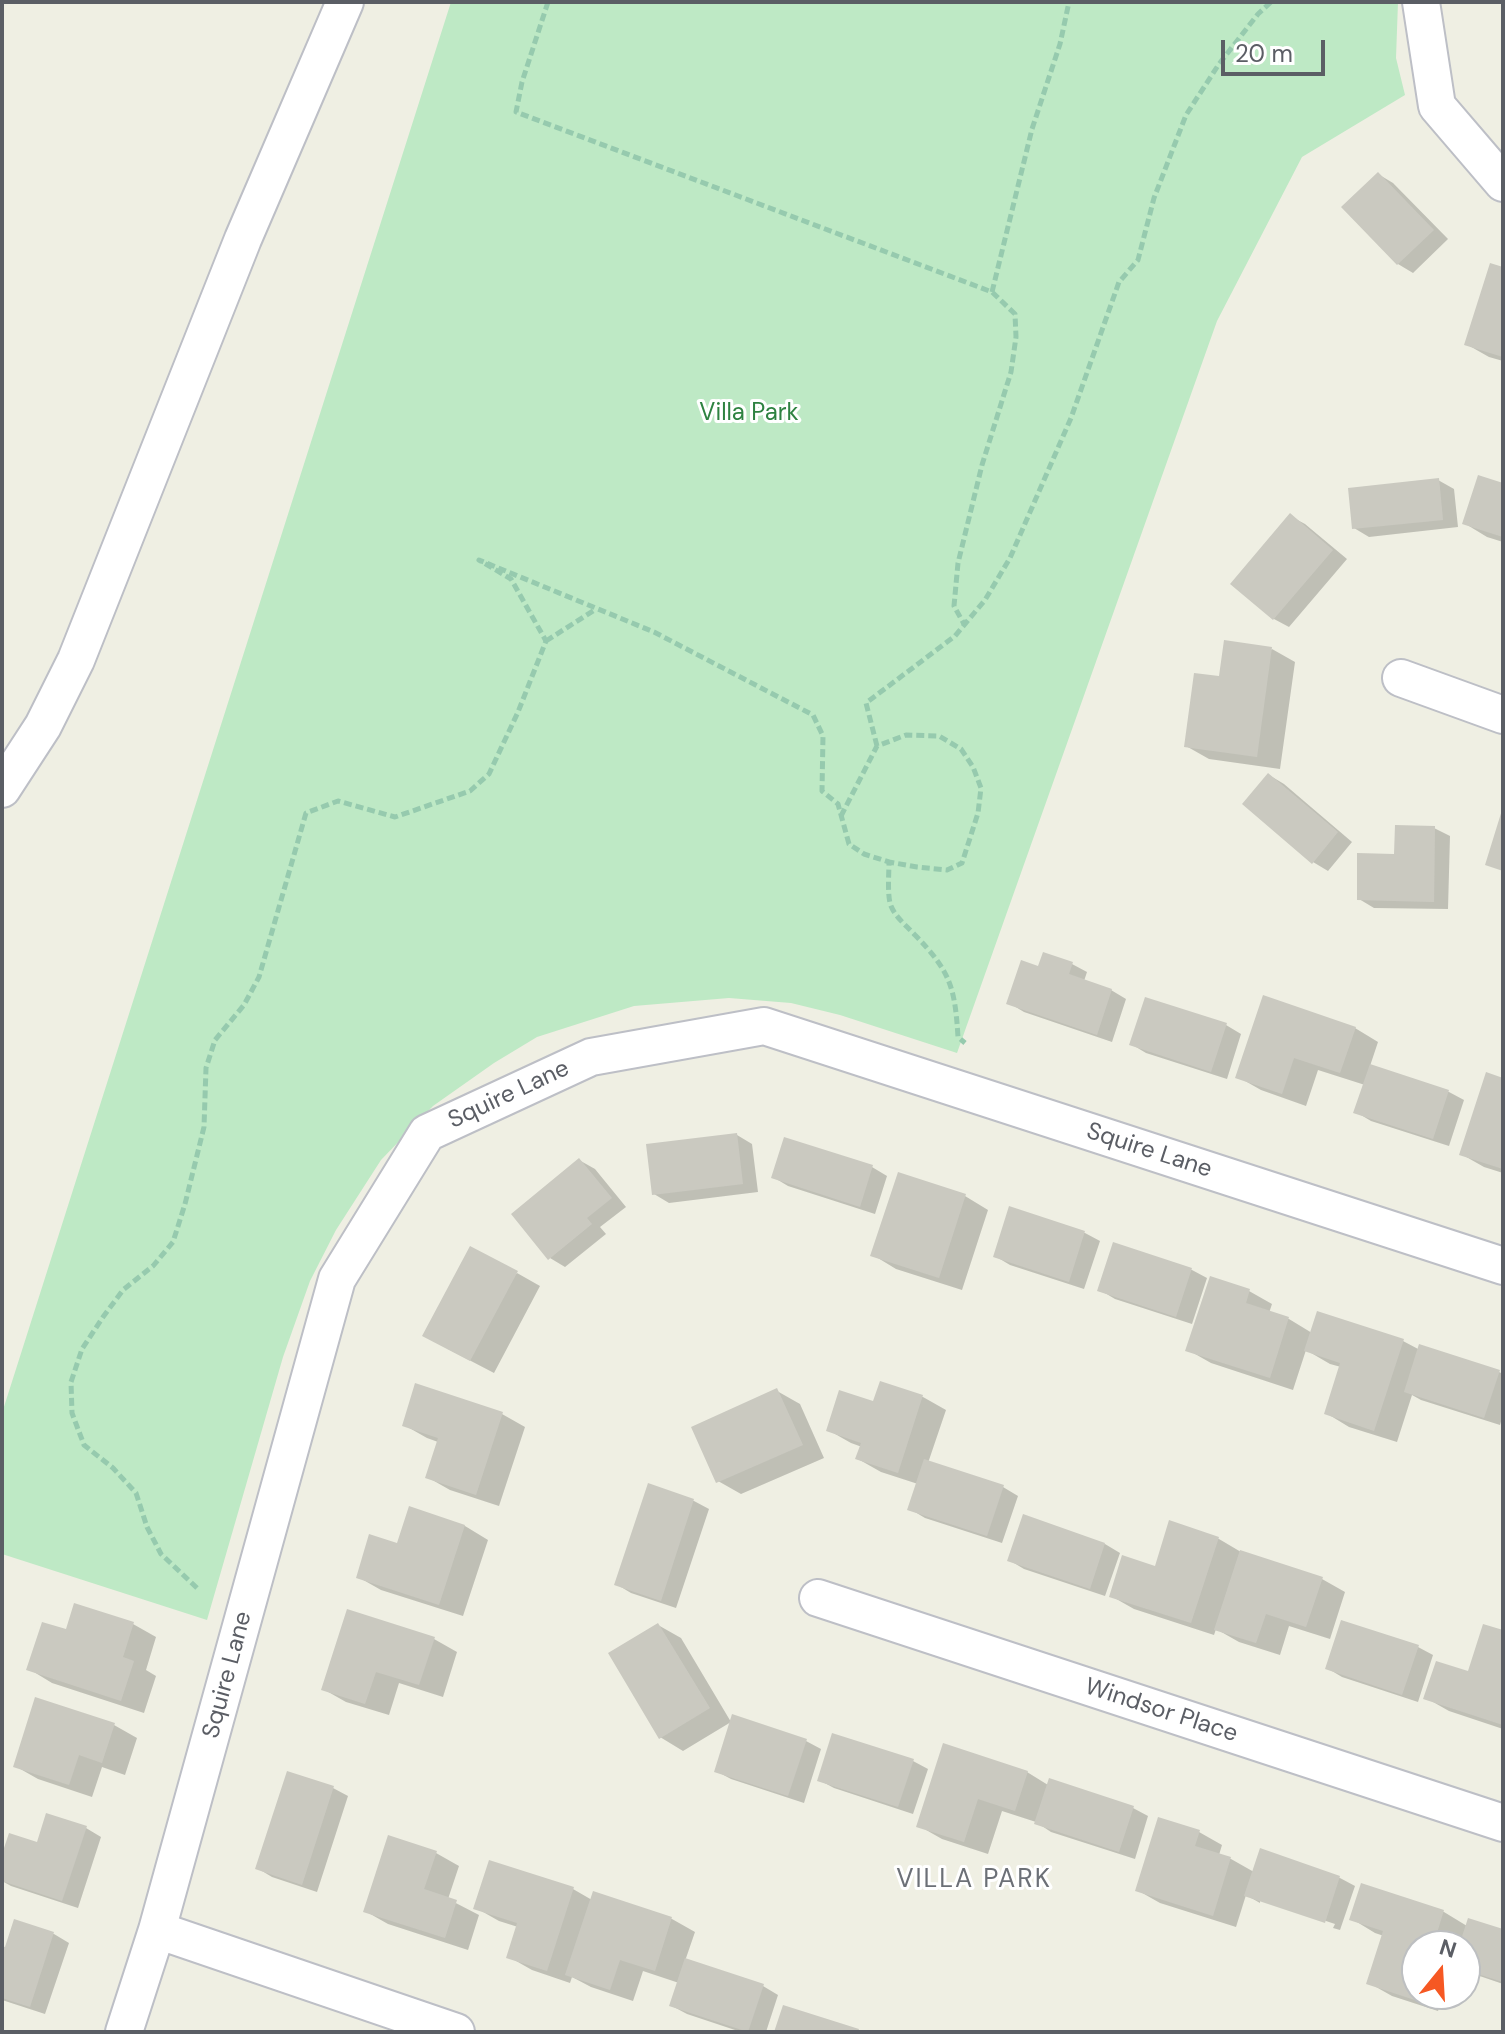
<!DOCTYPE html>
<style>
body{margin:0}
#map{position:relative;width:1505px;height:2034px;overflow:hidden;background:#efefe3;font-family:"DM Sans",sans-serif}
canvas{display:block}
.frame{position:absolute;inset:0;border:4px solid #5b5e65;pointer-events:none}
.north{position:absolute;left:1401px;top:1930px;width:80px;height:80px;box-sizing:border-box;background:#fff;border:2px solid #bdbfc1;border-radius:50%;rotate:18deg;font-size:22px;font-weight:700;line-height:32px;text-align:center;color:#5b5e65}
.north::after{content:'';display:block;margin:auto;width:28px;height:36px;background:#f65823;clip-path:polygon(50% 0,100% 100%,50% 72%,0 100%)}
.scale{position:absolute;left:1221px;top:40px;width:104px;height:36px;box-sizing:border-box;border:4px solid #5b5e65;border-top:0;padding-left:10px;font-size:24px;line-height:28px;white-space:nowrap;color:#5b5e65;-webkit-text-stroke:6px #fff;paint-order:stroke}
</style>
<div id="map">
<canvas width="1505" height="2034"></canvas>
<div class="frame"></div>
<div class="north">N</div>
<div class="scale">20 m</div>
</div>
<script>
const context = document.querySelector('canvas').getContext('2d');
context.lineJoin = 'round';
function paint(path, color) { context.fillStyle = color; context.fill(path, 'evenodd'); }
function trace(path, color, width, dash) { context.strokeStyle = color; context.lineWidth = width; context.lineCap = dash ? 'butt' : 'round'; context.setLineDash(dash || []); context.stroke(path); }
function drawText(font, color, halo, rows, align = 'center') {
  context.font = font + ' "DM Sans",sans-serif'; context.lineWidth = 6; context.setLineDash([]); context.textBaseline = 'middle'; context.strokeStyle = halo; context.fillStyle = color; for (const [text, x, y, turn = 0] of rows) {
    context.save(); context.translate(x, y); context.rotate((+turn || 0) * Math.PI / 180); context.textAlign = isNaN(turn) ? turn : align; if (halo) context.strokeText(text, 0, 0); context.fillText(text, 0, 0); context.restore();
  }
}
const green = new Path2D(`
 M451,2H1398L1396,58L1405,95L1302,157L1217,321L957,1053L840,1015L791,1003L729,998L634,1006L537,1037L494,1063L433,1106L381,1160L336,1230L310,1281L283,1357L207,1620L2,1554V1413Z`);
const shadow = new Path2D(`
 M1378,174L1393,183L1448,239L1413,273L1398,264Z
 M1503,269V361L1489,357L1466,344Z
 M1438,480L1454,489L1458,527L1369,537L1354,528Z
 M1503,485V542L1487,537L1464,523Z
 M1290,516L1305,524L1347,559L1289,627L1274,619L1233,584Z
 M1272,649L1295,662L1280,769L1209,759L1186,746Z
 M1269,775L1284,784L1352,842L1328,871L1313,862Z
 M1434,828L1450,836L1448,909L1374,908L1359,899Z
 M1072,964L1087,972L1084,981L1111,990L1126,999L1112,1042L1024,1012L1009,1003L1040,968Z
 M1226,1025L1241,1034L1227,1079L1146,1053L1131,1044Z
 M1355,1028L1378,1042L1370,1066L1449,1092L1464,1100L1449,1146L1371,1121L1356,1112L1365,1085L1318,1070L1306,1106L1261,1090L1238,1077Z
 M1503,1080V1173L1484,1167L1461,1154Z
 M737,1135L752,1144L758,1192L669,1203L654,1194Z
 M786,1139L872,1167L887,1176L875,1214L788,1186L773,1177Z
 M579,1160L595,1169L626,1207L600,1227L606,1234L565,1267L550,1258Z
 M899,1175L965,1196L988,1210L962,1290L896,1269L873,1255Z
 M1011,1209L1085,1233L1100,1241L1084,1289L1010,1265L995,1256Z
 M1115,1245L1192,1270L1207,1278L1192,1324L1115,1299L1100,1290Z
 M517,1273L540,1286L494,1373L448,1349Z
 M1249,1291L1272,1304L1269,1313L1289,1319L1312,1333L1403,1341L1420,1350L1499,1372L1503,1374V1415L1500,1425L1421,1400L1412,1395L1397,1442L1349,1427L1326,1413L1341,1367L1330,1364L1306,1350L1293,1390L1211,1363L1188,1350Z
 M881,1383L923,1397L946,1410L928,1463L1003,1487L1018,1496L1002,1543L925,1518L910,1509L918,1484L881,1472L858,1459L862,1447L851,1443L828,1430L874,1403Z
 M777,1391L800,1404L824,1458L741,1494L718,1481Z
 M502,1414L525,1427L499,1506L450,1490L427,1477L438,1442L427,1438L404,1425Z
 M649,1486L694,1501L709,1509L676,1608L631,1593L616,1584Z
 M411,1509L465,1526L488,1540L463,1616L381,1590L358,1577L399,1546Z
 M1171,1523L1219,1539L1241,1552L1322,1579L1345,1592L1330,1639L1289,1626L1280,1655L1239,1642L1216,1629L1214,1635L1134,1609L1111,1596L1156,1568Z
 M1105,1544L1120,1553L1105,1596L1024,1569L1009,1560Z
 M133,1624L156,1637L146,1670L156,1676L144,1713L52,1683L29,1669L67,1632Z
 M658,1625L681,1638L731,1722L683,1751L660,1737Z
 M1503,1632V1729L1449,1711L1426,1698L1469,1674Z
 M434,1639L457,1652L443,1697L399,1683L389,1715L346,1702L323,1689Z
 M1418,1647L1433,1655L1418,1702L1342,1677L1327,1668Z
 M37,1699L114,1725L137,1738L125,1775L102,1767L92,1797L38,1779L15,1766Z
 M806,1741L821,1749L804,1803L731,1779L716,1771Z
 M913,1761L928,1769L913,1814L834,1788L819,1780Z
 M1027,1772L1048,1785L1133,1808L1148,1816L1135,1859L1051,1832L1036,1822L1002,1811L988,1854L942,1839L919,1826Z
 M333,1788L348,1796L317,1892L272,1877L257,1868Z
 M86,1828L101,1837L78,1908L11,1886L2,1881V1860Z
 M1199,1832L1222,1845L1219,1855L1231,1859L1254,1872L1261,1851L1340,1878L1355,1886L1340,1930L1333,1928L1335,1924L1260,1899V1903L1246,1895L1236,1927L1160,1903L1137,1890Z
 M436,1853L459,1866L448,1899L479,1915L468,1950L388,1924L365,1911Z
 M1363,1886L1444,1912L1467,1926L1503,1931V1984L1465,1971V1946H1417V1994H1444L1438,2011L1392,1996L1369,1983L1384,1936L1375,1933L1352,1919Z
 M573,1889L592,1900L594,1894L672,1919L695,1932L685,1961L763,1986L778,1995L766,2032H741L687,2014L672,2006L679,1983L643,1971L633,2001L591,1987L572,1977L570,1983L532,1970L509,1957L518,1927L499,1921L476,1908Z
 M15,1921L54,1934L69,1943L45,2014L2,2000V1948L6,1949Z`);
const building = new Path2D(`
 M1378,172L1434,230L1397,265L1341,207Z
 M1490,263L1503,267V357L1464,345Z
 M1478,475L1503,483V537L1462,524Z
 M1439,478L1443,520L1352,529L1348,488Z
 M1290,513L1333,550L1273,620L1230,584Z
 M1224,640L1272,647L1257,757L1184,747L1194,673L1219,676Z
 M1268,773L1338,832L1312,864L1242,804Z
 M1502,810H1503V871L1485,865Z
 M1395,825L1435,826L1434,902L1357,900V853L1394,854Z
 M1043,952L1073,962L1069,974L1112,989L1097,1035L1006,1004L1021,960L1038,966Z
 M1263,995L1356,1027L1340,1073L1294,1058L1282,1094L1235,1078Z
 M1145,997L1227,1023L1211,1072L1129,1045Z
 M1370,1064L1449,1090L1433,1139L1353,1113Z
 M1486,1072L1503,1078V1169L1459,1155Z
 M737,1133L743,1184L652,1195L646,1144Z
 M784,1137L873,1165L860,1207L771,1178Z
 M579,1158L612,1198L587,1218L592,1224L548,1260L511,1214Z
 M898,1172L966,1194L939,1278L870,1256Z
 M1009,1206L1085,1231L1069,1282L993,1257Z
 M1113,1242L1192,1268L1176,1317L1097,1291Z
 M470,1246L518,1271L470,1361L422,1336Z
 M1210,1276L1250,1289L1246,1303L1289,1317L1270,1378L1185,1351Z
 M1317,1311L1404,1339L1374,1431L1324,1414L1340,1363L1304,1351Z
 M1419,1344L1500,1370L1484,1418L1404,1392Z
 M880,1381L923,1395L898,1473L855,1459L861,1443L826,1431L839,1390L873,1401Z
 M415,1383L503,1412L476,1495L425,1478L438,1438L402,1426Z
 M777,1388L803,1445L716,1483L691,1427Z
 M924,1459L1004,1485L987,1536L907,1510Z
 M648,1483L694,1499L661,1601L614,1585Z
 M409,1506L465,1525L439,1605L356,1578L369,1534L397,1543Z
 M1023,1514L1105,1543L1090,1589L1007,1561Z
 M1169,1520L1219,1537L1191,1623L1109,1597L1122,1555L1155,1566Z
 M1240,1550L1323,1577L1306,1627L1266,1614L1256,1643L1214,1630Z
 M74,1603L134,1622L123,1657L134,1661L121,1701L26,1670L42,1622L66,1629Z
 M347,1609L435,1637L419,1685L376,1672L365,1704L321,1690Z
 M1341,1620L1419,1645L1402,1695L1325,1669Z
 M658,1623L710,1708L659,1739L608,1653Z
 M1483,1624L1503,1630V1725L1423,1699L1436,1661L1468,1671Z
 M35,1697L115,1723L102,1763L79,1755L69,1785L13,1767Z
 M732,1714L807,1739L788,1796L714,1772Z
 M832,1733L914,1759L898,1807L817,1781Z
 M943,1743L1028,1771L1015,1811L978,1799L964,1842L916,1827Z
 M287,1771L334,1786L302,1885L255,1869Z
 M1049,1778L1134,1806L1119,1852L1034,1824Z
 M46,1813L87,1826L62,1901L2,1881V1854L9,1833L37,1842Z
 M1158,1817L1200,1830L1195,1846L1231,1857L1213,1916L1135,1891Z
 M388,1835L437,1851L424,1889L457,1900L445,1938L363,1912Z
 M1260,1848L1340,1876L1325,1923L1244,1896Z
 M489,1860L574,1887L547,1971L506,1958L517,1923L473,1909Z
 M1361,1883L1444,1910L1433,1946H1417V1994L1415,2000L1366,1984L1383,1931L1349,1920Z
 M593,1891L672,1917L655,1971L620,1960L610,1990L565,1975Z
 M1468,1918L1503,1929V1982L1465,1970V1946H1459Z
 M14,1919L54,1932L30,2007L2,1998V1946L5,1947Z
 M685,1958L764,1984L748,2032L669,2006Z
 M783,2005L859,2029L858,2032H774Z`);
const path = new Path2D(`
 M548,2L522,82L516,112L992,292L1015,314L1016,337L1011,372L982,465L958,563L954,606L964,624
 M992,292L1032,129L1060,44L1069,2
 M546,641L596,609
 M877,746L866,703L955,636L985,600L1010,558L1071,418L1119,282L1138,260L1154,198L1186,115L1219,64L1258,14L1271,2
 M841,816L877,746L906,735L939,736L961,749L973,767L981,788L978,813L962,863L947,870L917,867L889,862
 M197,1588L161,1554L147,1527L136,1493L113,1468L84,1445L72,1413L71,1382L82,1349L103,1317L123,1290L153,1266L173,1242L185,1204L204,1127L206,1068L215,1040L244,1005L259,977L306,813L338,801L395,817L470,791L489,774L518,712L546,641L511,579L479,560L654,632L813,715L823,736L822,791L838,804L849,844L864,854L889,862C889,873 887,896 891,906C896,918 906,925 915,935C950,971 955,987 958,1037L965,1043`);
const minor = new Path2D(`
 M1421,2L1437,106L1503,183
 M1401,678L1503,715
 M2,789L43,726L76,660L243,239L345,2
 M818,1598L1503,1823
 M157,1930L456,2032
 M124,2032L157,1930L337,1279L427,1133L591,1057L764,1026L1503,1266`);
const parkNames = [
 ["Villa Park",749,414]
];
const streetNames = [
 ["Squire Lane",509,1095,-25],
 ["Squire Lane",1149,1151,18],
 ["Squire Lane",228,1675,-75],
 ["Windsor Place",1161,1711,18]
];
const neighbourhoodNames = [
 ["VILLA PARK",974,1880]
];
paint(green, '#bee9c5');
paint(shadow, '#0003');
paint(building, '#cac9c0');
trace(minor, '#bdbfc6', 40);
trace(path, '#96caae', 5, [8, 4]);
trace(minor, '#fff', 36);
drawText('24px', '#2e8241', '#fff', parkNames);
drawText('24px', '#5b5e65', '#fff', streetNames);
context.letterSpacing = '2px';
drawText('26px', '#6c7077', '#fff', neighbourhoodNames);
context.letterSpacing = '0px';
</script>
